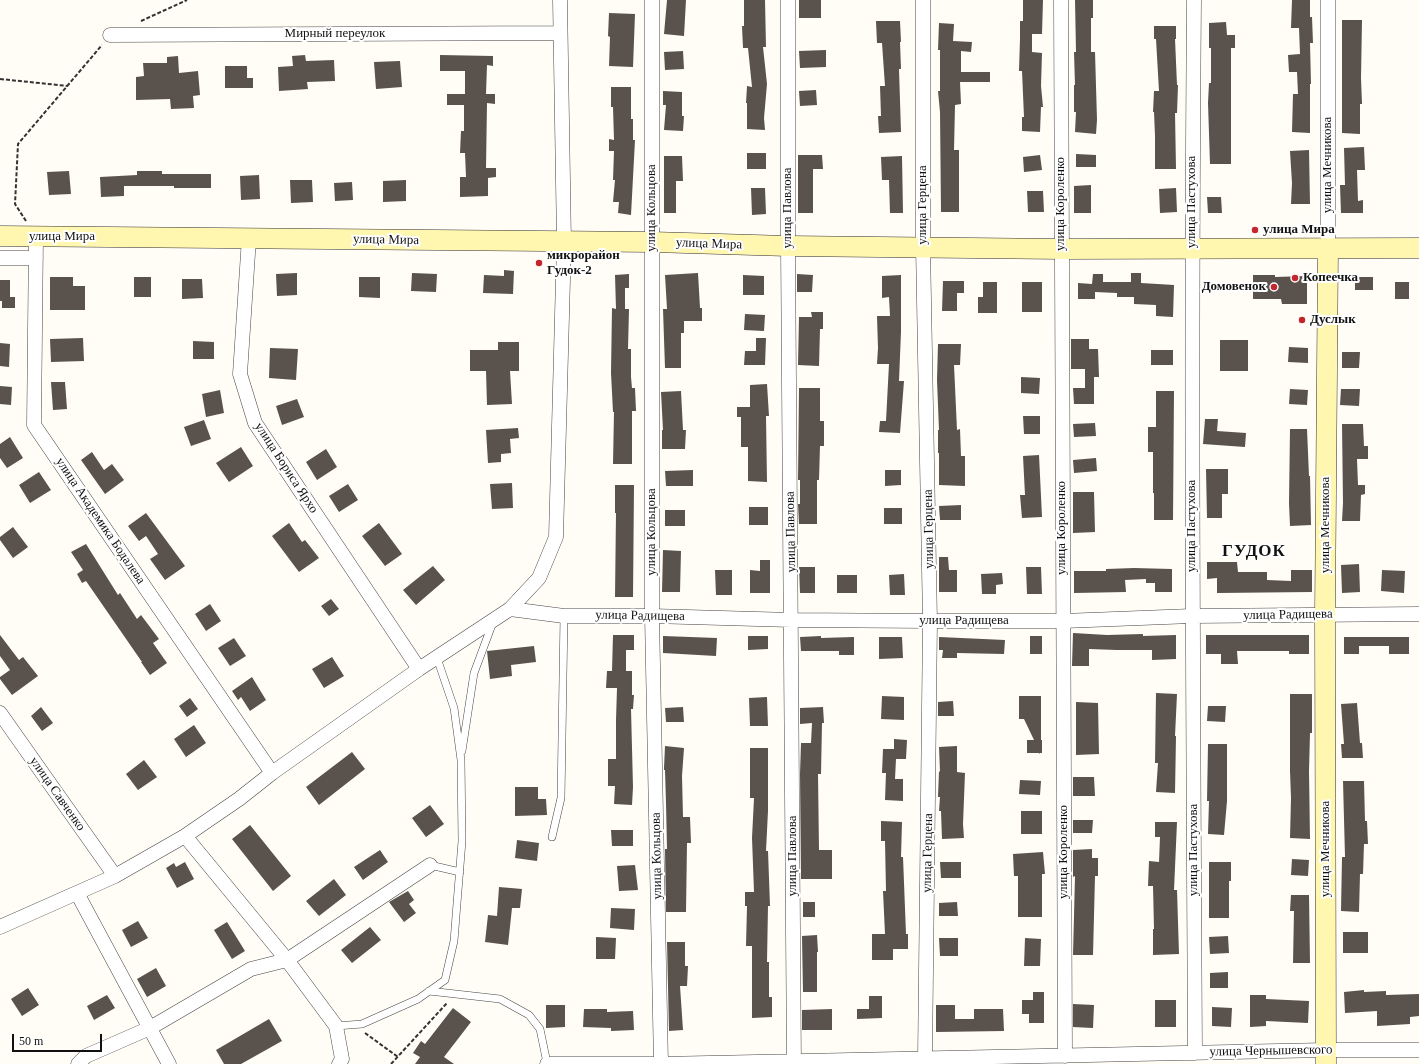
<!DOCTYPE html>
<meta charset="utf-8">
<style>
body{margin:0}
#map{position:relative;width:1419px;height:1064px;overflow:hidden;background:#fffdf5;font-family:Georgia,serif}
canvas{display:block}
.scale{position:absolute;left:12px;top:1034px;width:90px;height:18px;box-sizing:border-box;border:2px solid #111;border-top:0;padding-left:5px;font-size:12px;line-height:14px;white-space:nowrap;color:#111;-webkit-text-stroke:3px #fff;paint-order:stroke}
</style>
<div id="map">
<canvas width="1419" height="1064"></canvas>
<div class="scale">50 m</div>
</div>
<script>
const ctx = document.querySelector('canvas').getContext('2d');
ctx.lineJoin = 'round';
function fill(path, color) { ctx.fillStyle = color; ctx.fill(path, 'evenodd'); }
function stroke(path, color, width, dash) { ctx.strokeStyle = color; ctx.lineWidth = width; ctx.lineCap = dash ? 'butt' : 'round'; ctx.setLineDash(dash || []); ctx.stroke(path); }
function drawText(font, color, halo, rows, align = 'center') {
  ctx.font = font + ' Georgia,serif'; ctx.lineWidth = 4; ctx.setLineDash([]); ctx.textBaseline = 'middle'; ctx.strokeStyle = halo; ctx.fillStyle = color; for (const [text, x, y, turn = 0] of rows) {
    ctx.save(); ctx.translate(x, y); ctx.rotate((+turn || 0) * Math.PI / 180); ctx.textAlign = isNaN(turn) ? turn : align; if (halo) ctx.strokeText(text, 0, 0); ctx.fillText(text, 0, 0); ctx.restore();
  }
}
const building = new Path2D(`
 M667,0h19l-2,36 -20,-2z
 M744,0h21l1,47h-3l4,37 -3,34 1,12 -18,-1v-26h-1l1,-17 5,1 -4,-39h-5l-1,-22h2z
 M799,0h22v18h-22z
 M1023,0h20l-1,34h-10v18l10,1 -1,33 2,21h-2l-1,25 -18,-1v-14h2l-2,-46h-3l1,-32v-18h3z
 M1075,0h18v18h-2v34h4l2,68 -1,14 -21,-2 1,-20h-2v-27h1l-1,-33h2z
 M1292,0h18v17h2l1,26h-3l1,41h-1v49l-18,-1 1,-38h5l-1,-22h-8l-1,-17 12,-1 -1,-26h-8z
 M609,13l26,1 -2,53 -24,-1 1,-29 -2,-1z
 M1342,20h20l-1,58 1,26h-2v30l-18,-1z
 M876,21h24l1,21h-1l1,27h-2l2,63 -22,1 -1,-17h3l-1,-30h5l-3,-43h-5z
 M1226,22l1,13h8v13h-4v116h-21l-2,-61 1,-20h2v-35h-2v-25z
 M939,23l15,1 -1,17 19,1 -1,10 -10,-1v21h29v10h-30l1,22 -6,1 -1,45h5v62h-18l-1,-100 -2,-21h2v-41h-2z
 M1154,26h22v13h-1l2,46h1l-1,28h-2l1,56h-21v-33l-1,-24h-1l1,-21h5l-3,-52h-2z
 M826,50v17l-26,1 -1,-17z
 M683,51l1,18 -19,1 -1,-18z
 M305,55l1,6 28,-1 1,21 -28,1 1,7 -29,2 -1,-24 15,-1 -1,-10z
 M440,55l53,1v10l-6,-1 -1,29h9v10l-8,-1 -1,65h10v9l-8,1v18l-28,1v-20h6l-1,-24h-5l1,-22h3v-26h-17v-11h18v-23h-25z
 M178,56l1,17 19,-2 2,24 -7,1 1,12 -23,1 -1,-10 -34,1v-23l8,-1 -1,-13h24v-6z
 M400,61l2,26 -26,2 -2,-27z
 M225,66h22v12h6v10h-28z
 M611,87h20v32h2v21h2l-4,75 -13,-2 1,-11h-6l2,-22h-2l1,-29h-5v-12l5,1 -1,-33h-2z
 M816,90l1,15 -17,1 -1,-15z
 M663,91l19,1v24h2l-1,15 -19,-1 2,-25h-3z
 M1364,147l1,23h-8l1,31 5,-1v13h-22l-1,-28h5l-1,-37z
 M1309,150l1,54h-19l1,-21 -2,-32z
 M747,153h19v16h-19z
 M1076,154l20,1v12h-20z
 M798,155h24l1,14h-10v44h-15z
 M1040,155l2,15 -18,2 -1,-15z
 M664,156h18l1,25h-7v32h-12z
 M902,156l1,57h-13l-1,-33h-7l-1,-23z
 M69,171l2,23 -22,1 -2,-23z
 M137,171h25v3h49v14h-37v-2h-50v10l-23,1 -1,-20 37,-2z
 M259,175l1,24 -19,1 -1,-24z
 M290,180h22l1,22 -22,1z
 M406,180v21l-23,1v-21z
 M352,182l1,18 -18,1 -1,-18z
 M1091,185v28h-17v-27z
 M751,188h14l1,26 -14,1z
 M1176,188l1,24 -17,1 -1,-24z
 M1027,191h16l1,21h-16z
 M1207,197h14l1,16h-14z
 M504,270l10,1 -1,23 -30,-1 1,-18 20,1z
 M297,273v22l-20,1 -1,-22z
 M412,273l25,1 -1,18 -25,-1z
 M698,273l2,35h2v13h-18v12h-3v35h-16l-2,-59h4l-2,-34z
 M1131,273h10v10l33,2 -1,32 -17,-1v-11l-22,-1v-7h-17v-4l-22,-1v7h-17v-16l14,1 1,-10h10v8h28z
 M629,274v14h-4v21h4l-1,40h3v28l1,11h3l1,23h-4v53h-19l1,-52h-1l-2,-39 1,-65 4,1 -1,-34z
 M797,274l16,1 -1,17h-15z
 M743,275l21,1v19h-21z
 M901,275v57l-2,49h5l-4,52 -21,-1 1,-11h6l3,-57h-12l1,-16 -1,-32h13l-1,-19 -7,1v-22z
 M1253,275h22v2l32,-1v28h-25l-1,-5h-28z
 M50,277h23v9h12v24h-35z
 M134,277h17v20h-17z
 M359,277h21v21l-21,-1z
 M1355,277h18v13h-18z
 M182,279h20l1,19 -21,1z
 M0,280h10v17h5v11h-13v-7h-2z
 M943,281h21v12h-7v18h-15z
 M983,282h14v31h-19v-16h5z
 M1022,282h20v30h-20z
 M1395,282h14v17h-14z
 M811,312h12v17h-3l-1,37 -21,-1 1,-48h13z
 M745,314l20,1 -1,16 -20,-1z
 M83,338l1,23 -33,1 -1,-23z
 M756,338h10l-1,27h-21l1,-14h11z
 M1071,339h18v10h9l1,28h-5v27h-20l-1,-16h12v-19h-14z
 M1220,340h28v31h-28z
 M193,341l21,1v17h-21z
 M498,342h21v29h-9l2,33 -25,1 -1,-34h-16v-21h28z
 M0,343l10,1 -1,23 -9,-1z
 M938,344h23l-1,21h-6l3,65 3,-1 1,27h4v30l-26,-1v-32h-1v-23h1l-2,-50z
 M1289,347l19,1v15l-20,-1z
 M270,348l28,1 -2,31 -27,-2z
 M1151,350h22v15h-22z
 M1342,352h18l-1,16h-17z
 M1021,377l19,1 -1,16 -18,-1z
 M51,382h14l2,27 -14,1z
 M767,384l2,32h-3l1,66 -19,-1v-34h-7v-30h-4v-10h13v-22z
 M0,386l12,1 -1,18 -11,-1z
 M799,388h21v33h4v25h-4l-1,34h-2v44h-18l-1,-20h2v-24h-2z
 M1290,389l18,1 -1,15 -18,-1z
 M1341,389h19l-1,17 -19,-1z
 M220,390l4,23 -18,4 -4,-23z
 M681,391l2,39h3l-1,19h-23v-19h1l-2,-38z
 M1156,391h18l-1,129h-19v-27h-1v-41h-5v-25h8z
 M297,399l7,18 -22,8 -6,-19z
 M1023,416h17v18h-16z
 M1205,419h13l-1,12 29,2 -1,14 -42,-3z
 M204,420l7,19 -20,7 -7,-19z
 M1095,423l1,13 -22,1 -1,-13z
 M1342,424h21l1,22h4v13h-11l1,26h7v9l-4,1 -1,26h-18l1,-18z
 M518,428l1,10 -9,1 1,14 -10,1v8l-13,1 -2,-33z
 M1290,429h17l2,47h1l1,49 -21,1 -1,-23z
 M10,437l13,21 -16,10 -7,-10v-14z
 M241,447l12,19 -24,16 -13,-19z
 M326,449l11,18 -20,13 -11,-18z
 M92,452l12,18 8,-6 12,16 -19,14 -24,-34z
 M1039,455l3,62 -20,1 -2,-23h5l-2,-39z
 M1096,458l1,13 -23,2 -1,-13z
 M1206,469h22v25h-6v24h-15z
 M693,470v16h-27l-1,-15z
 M885,470h16v15l-16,1z
 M39,472l12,18 -21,13 -11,-18z
 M512,483l1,25 -21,1 -2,-25z
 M348,484l10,16 -19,12 -10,-16z
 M615,485h19l-1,112h-18l1,-84h-1z
 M1073,492h21l1,40 -22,1z
 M961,505v15h-21l-1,-14z
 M749,507h19v18h-19z
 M884,508h18v16h-18z
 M665,510h20v16h-20z
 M146,513l39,53 -20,14 -15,-21 8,-5 -12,-18 -7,5 -11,-15z
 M289,523l13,19 3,-2 14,18 -20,14 -27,-36z
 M379,523l23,31 -17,12 -23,-30z
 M13,527l15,20 -15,11 -13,-18v-3z
 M86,544l32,51 2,-2 17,26 4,-4 18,24 -6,4 14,20 -17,12 -9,-13h1l-56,-81 -4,2 -5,-9 6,-4 -12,-18z
 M663,550l18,1 -1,41h-18z
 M939,557h9l1,13h8v22h-18z
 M760,560h10v33h-20v-23l10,1z
 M1207,562h30l1,10h29v8l24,1v-11h21v22l-95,1v-15l-10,1z
 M1359,564l1,28 -18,1 -1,-28z
 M433,566l12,14 -29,25 -13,-15z
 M799,567h16v26h-15z
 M1026,567h15l1,27h-15z
 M1134,568l38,1v23h-17v-9h-9v-4l-21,1 1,12 -52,1v-22h32v-2z
 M715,570h17v25h-16z
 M1382,570l23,1 -1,22 -23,-2z
 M1002,573l1,11 -7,1v9h-14l-1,-20z
 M904,574l1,21h-15l-1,-20z
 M837,575h20v18h-20z
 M331,599l8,10 -10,7 -8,-10z
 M210,604l11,17 -15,10 -11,-17z
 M1073,633l34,2 36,-1v2l33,-1v24l-24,1v-10h-35l-28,-1v17h-17z
 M0,635l19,25 4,-3 15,19 -26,19 -12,-16v-2l10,-7 -10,-14z
 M613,635h21v15h-8v21h6v24h2l-1,14h-2l2,78 -1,18 -18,-1 1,-18h-7v-27h8v-39l1,-32h-11l1,-17h5z
 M1206,635h103v19h-20v-3h-52l1,13h-17v-10h-15z
 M663,636l54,2 -1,18 -53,-3z
 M748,636h20v13l-20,1z
 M821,636v2l33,-1v18h-15v-4h-38l-1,-14z
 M1030,636h12v18h-12z
 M879,637h23l1,21 -24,1z
 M939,637l66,3 -1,14 -47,-1v5h-15l1,-8h-4z
 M1344,637h65v17h-20v-8h-30v8h-15z
 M234,638l12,18 -16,10 -12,-18z
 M534,646l2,16 -25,3 1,11 -22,3 -3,-28z
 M332,657l12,19 -20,12 -12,-19z
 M252,677l14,23 -16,11 -9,-14 -3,3 -6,-9z
 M1156,693l21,1 -2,42h1l-1,57 -19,-1 2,-29h-3z
 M1290,694h22v39h-2l-1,38 1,68 -20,-1 1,-40 -1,-27z
 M882,696l22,1v23l-23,-1z
 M1019,696h22v44h1v13h-2v1l-1,-1h-12v-13h7l-10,-21h-5z
 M767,697l1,29h-18l-1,-28z
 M190,698l8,11 -11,8 -8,-11z
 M953,701l1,15h-16v-14z
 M1076,702l22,1 1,51 -23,1z
 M1357,703l3,40h2l1,15h-21l-1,-14h3l-3,-40z
 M1208,706h18l-1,16 -18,-1z
 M41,707l12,16 -11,8 -11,-15z
 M683,707l1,15h-18l-1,-14z
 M823,707l1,16h-2l-1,51h-3l1,76h13v29h-31l-1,-105 1,-31h10l1,-20 -12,1v-16z
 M194,725l12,18 -20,14 -12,-18z
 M894,739l13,1 -1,19h-10l-1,20h8v22l-18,-1 1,-27h-4l1,-24h11z
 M1208,744h19v57l-3,34 -16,-1 1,-33h-2z
 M665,746l19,2 -2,28 1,41h7l1,26h-4l-1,69h-20l-1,-63h2l-1,-46 -1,-33h-1v-2z
 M957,746v26l8,1 -2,51 1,14 -22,1 -1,-28h-2l1,-14h-2l1,-26 1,1 -1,-25z
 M750,748h18v63l-2,40h2l2,55h-2l-1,56h2v35h3v20l-20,1v-72h-6l1,-40h-2v-14h9l-2,-54 2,-40h-4z
 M352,752l13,17 -46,36 -13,-18z
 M144,760l13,17 -19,13 -12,-16z
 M1073,777h21l1,19h-22z
 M1020,780l21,1 -1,14 -21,-1z
 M1343,781h21l1,40h2l1,23h-4l-1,30h-3l-1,38 -18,-1 1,-54h3z
 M515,787h23v12h8l1,16 -32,1z
 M430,805l14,19 -18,13 -14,-19z
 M1021,811h21v23h-21z
 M1073,820h20l-1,13h-19z
 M881,821l21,1 -1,35h2l3,77h2v15h-15v11h-21v-26h13l-2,-43h3l-1,-50h-4z
 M1155,822h22l-3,68h3l2,64 -26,1v-26h1l-1,-43h-5l1,-25 10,1 1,-25h-5z
 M250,825l41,51 -18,15 -41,-52z
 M611,830h22v16h-21z
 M517,840l22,3 -2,18 -22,-3z
 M1092,849v9h6v18h-3l-2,79h-20l2,-79 -2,1v-27z
 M380,850l8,12 -25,18 -9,-13z
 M1043,852l2,22h-3v43h-24v-41h-4l-1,-22z
 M1292,859l17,1 -1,16 -17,-1z
 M185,862l9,17 -17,9 -11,-20 8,-5 2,4z
 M940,862h21v16h-20z
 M1209,862h22v19h-2v37h-20z
 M635,865l3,25 -19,1 -2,-25z
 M334,879l12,16 -27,21 -13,-15z
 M499,887l23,2 -2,19h-8l-4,37 -23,-3 3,-27 9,1z
 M408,891l6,9 -5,4 7,9 -12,9 -15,-20z
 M1291,895h18l1,68h-17l1,-52h-4z
 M803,902h12v15h-12z
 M957,902l1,14h-19v-13z
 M611,908l24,1 -1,21 -24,-2z
 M138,921l10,17 -17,9 -9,-17z
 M227,922l18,29 -13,8 -18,-29z
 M370,927l11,13 -29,23 -11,-13z
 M1343,932h25v21h-25z
 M817,935l1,17h-1v40h-14l-1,-56z
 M1228,936l1,17 -19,1 -1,-17z
 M596,937l20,1 -1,21h-19z
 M939,938h19v18h-18z
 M1025,938l16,1 -1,27h-16z
 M667,942h18v24h3l-1,20h-7l3,44 -14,1z
 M156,968l10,18 -19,11 -10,-18z
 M1228,972v16h-18v-15z
 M28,988l11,17 -17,11 -11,-17z
 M1364,990v2l22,-1v4l33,-1v22l-9,1v7l-33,2v-15l-32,2 -1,-21z
 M1033,992h11v31h-15v-9h-7v-14h11z
 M107,995l8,13 -21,12 -7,-14z
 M1250,995h16v4l43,2 -1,22 -42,-2v5l-16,1z
 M869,996h13v22l-25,1v-10h12z
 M1155,1000h21v27h-21z
 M1073,1004l21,1 -1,23 -20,-1z
 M546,1005h19v22l-19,1z
 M936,1005h19v14h19v-10h29l1,22 -68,1z
 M1212,1007l20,1 -1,19 -19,-1z
 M453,1008l18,14 -27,35 10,7h-39l5,-7 -7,-4 8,-12 4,3z
 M584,1009h23v3l26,-1 1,19 -23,1v-3l-28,-1z
 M832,1009v21h-30v-20z
 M269,1019l13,22 -41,23h-17l-8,-14z`);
const path = new Path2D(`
 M141,21l46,-21
 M0,79l68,7
 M26,221l-11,-17 3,-60 84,-99
 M365,1033l33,24
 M391,1064l56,-61`);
const service = new Path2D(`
 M462,751l12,-78 19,-51
 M552,837l9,-39 3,-182
 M430,865l30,7
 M429,991l71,8 29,16 11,14 7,34
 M336,1026l26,-2 56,-25 27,-19 9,-39 8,-100 -1,-81 -7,-52 -17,-50`);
const minor = new Path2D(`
 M652,0v616l9,448
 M788,0v246l6,818
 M923,0v247l7,374 -5,437
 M1061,0l4,1056
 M1194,0c-3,351 -1,702 1,1053
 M1328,0v249
 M110,35l450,-2
 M36,236l-2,189 238,348
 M249,238l-9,136 15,49 164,246
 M0,258h36
 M510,609l54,7h88l140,4 138,1h133l129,-5 227,-2
 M0,713l115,163
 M185,836l102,124 49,66 6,33 -3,5
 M77,893l92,171
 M0,927l115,-51 70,-40 54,-37 33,-26 147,-104 91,-60 29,-31 17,-41 8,-295 -4,-242
 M78,1064l8,-8 64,-28 101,-59 36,-9 143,-95
 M547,1064h114l665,-14h93`);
const secondary = new Path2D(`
 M0,236l652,6 136,4 273,3 358,-1
 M1326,1064l-1,-450 3,-365`);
const markers = [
 [1255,230,4,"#c4262e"],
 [539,263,4,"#c4262e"],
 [1295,278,4,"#c4262e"],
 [1274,287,4,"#c4262e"],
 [1302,320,4,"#c4262e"]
];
const streetNames = [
 ["Мирный переулок",335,34],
 ["улица Мечникова",1328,165,-90],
 ["улица Пастухова",1192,202,-90],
 ["улица Короленко",1061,204,-90],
 ["улица Герцена",923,205,-90],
 ["улица Кольцова",652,208,-90],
 ["улица Павлова",788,208,-90],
 ["улица Мира",62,237],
 ["улица Мира",386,240,1],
 ["улица Мира",709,244,2],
 ["улица Бориса Ярхо",286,468,57],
 ["улица Академика Бодалева",100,521,56],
 ["улица Мечникова",1326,525,-90],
 ["улица Пастухова",1192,526,-90],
 ["улица Короленко",1062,528,-90],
 ["улица Герцена",929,529,-91],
 ["улица Кольцова",652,532,-90],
 ["улица Павлова",791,532,-91],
 ["улица Радищева",1288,615,-1],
 ["улица Радищева",640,616,1],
 ["улица Радищева",964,621],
 ["улица Савченко",57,794,55],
 ["улица Мечникова",1326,849,-90],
 ["улица Пастухова",1194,850,-90],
 ["улица Короленко",1064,852,-90],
 ["улица Герцена",928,853,-89],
 ["улица Кольцова",657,856,-91],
 ["улица Павлова",793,856,-90],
 ["улица Чернышевского",1271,1051,-1]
];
const poiNames = [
 ["улица Мира",1263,230],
 ["микрорайон",547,256],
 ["Гудок-2",547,271],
 ["Копеечка",1303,278],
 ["Домовенок",1266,287,"right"],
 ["Дуслык",1310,320]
];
const districtNames = [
 ["ГУДОК",1254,552]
];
fill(building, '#5a524d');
stroke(service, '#444', 8);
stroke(minor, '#444', 15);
stroke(secondary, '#333', 21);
stroke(path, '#333', 2, [4, 2]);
stroke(service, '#fff', 7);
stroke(minor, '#fff', 14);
stroke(secondary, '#fff6b0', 20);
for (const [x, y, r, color] of markers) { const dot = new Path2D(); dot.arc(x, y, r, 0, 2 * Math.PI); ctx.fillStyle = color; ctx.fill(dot); stroke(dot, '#fff', 1.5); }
drawText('13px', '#111', '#fff', streetNames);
drawText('bold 13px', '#111', '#fff', poiNames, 'left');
ctx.letterSpacing = '1px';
drawText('bold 17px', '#111', '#fff', districtNames);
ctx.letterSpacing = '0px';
</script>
